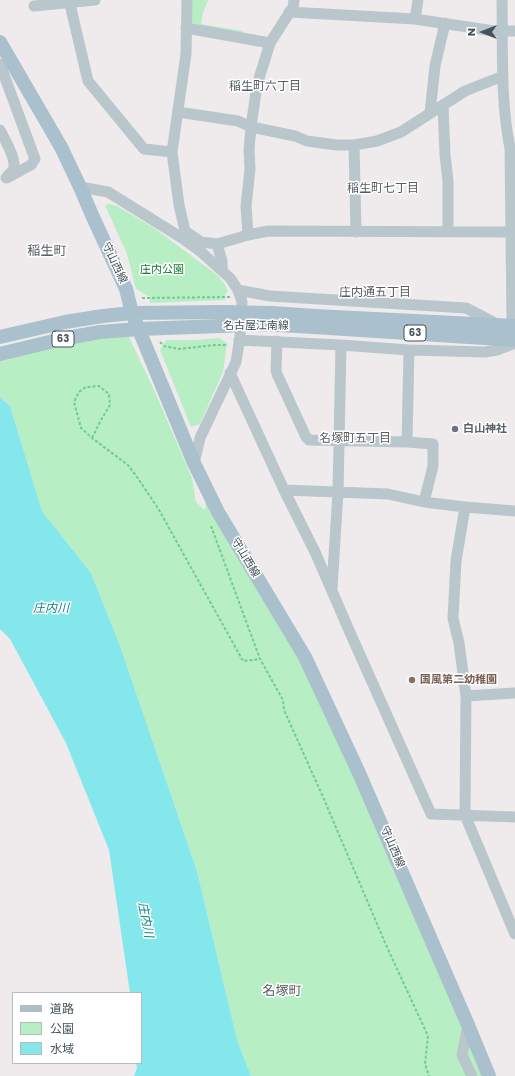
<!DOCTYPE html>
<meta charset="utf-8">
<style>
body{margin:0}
#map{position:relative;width:515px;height:1076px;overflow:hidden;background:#efebec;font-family:Poppins,"Noto Sans JP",sans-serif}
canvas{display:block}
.legend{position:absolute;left:12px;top:992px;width:130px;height:72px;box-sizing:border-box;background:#fff;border:1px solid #b4babd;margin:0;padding:5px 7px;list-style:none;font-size:12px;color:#445259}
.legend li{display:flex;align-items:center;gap:8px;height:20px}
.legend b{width:20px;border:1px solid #b4babd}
.north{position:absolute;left:463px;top:12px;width:40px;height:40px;-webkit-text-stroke:3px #fff;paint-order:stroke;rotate:270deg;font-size:11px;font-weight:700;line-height:16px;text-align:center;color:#445259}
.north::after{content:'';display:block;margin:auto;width:14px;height:18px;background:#445259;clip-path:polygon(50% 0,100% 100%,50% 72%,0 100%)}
</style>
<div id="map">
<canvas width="515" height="1076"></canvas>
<ul class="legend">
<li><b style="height:5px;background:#aac0cc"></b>道路</li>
<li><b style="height:11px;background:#b8eec4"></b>公園</li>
<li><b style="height:11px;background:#84e7ec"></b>水域</li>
</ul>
<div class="north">N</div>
</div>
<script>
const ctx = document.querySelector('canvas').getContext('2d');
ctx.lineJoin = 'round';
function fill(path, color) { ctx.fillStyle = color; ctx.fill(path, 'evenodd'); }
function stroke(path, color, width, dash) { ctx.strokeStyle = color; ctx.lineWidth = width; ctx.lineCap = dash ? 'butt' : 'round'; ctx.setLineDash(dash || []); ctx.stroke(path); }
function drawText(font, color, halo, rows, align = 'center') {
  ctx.font = font + ' Poppins,"Noto Sans JP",sans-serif'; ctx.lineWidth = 3; ctx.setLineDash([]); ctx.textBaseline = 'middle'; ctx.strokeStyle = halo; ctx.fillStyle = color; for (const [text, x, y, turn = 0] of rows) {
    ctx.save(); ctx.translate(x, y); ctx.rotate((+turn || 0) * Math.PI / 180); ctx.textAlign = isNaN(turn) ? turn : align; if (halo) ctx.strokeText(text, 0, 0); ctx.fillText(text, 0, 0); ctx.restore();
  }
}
const green = new Path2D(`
 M192,0h16l-5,13 -2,11 42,7 -1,4 -51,-11z
 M109,204l8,2 37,22 62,46 8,9 4,8 -3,3v6l-75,3v-6l-14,-8 -9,-35 -22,-49z
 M126,323l3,14 26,55 37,86 4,24 9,8 1,-22 99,169 184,419h-238l-14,-36 -40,-169 -78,-228 -28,-70 -49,-62 -32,-105 -10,-9v-50c41,-11 83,-21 126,-24z
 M219,338l8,5 -4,29 -23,52 -9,3 -31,-77 6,-10h30z`);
const water = new Path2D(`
 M0,397l10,9 32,105 49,62 28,70 78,228 40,169 14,36h-117l3,-8 -1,-5h5v-70h-11l-21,-143 -43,-107 -56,-104 -10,-10z`);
const path = new Path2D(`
 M142,298l88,-1
 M160,342l4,4 15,3 36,-4h13
 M92,438l9,-18 9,-15 -1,-11 -10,-8 -13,1 -7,5 -5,10 7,26 11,10 36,27 9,12 22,33 84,151 17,-2
 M211,526l49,133 23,41 1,10 39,87 63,148 42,91 -3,28 4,12`);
const minor = new Path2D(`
 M69,0l19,81 56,68 28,3
 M187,0l-1,54 -14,98 7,53 6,26 16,11 16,2 31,-9 20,-4 247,1
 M502,0c1,51 -2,103 9,153
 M34,6l61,-6
 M289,12l126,7 79,12h21
 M415,19l3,-19
 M186,28l84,15
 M0,64l35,95 -4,6 -24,13
 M443,105l2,50 3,26v50
 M178,112l60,9 13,6 44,9 12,5 29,4h18l23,-4 24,-9 64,-41 38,-15
 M430,113l5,-47 10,-43
 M0,130c4,9 18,30 13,40 -2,3 -5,5 -7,8
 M354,145l2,87
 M510,146l2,180
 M80,187l28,5 74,46 18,13 30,27 8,12 4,12 -2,35 -4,25 -36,76 -6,25
 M248,235l-2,-29 4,-37 -1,-19 2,-23 6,-42 13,-42 23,-36 1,-7
 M217,244l5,17v10
 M238,290l32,6 196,12 27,14 3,3
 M239,340l102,5
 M277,341l-1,29 1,4 29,63 3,3 98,2 26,2v22l-9,36
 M230,373l54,117 31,62 37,85 79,177 84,3
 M407,442l2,-92
 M284,490l104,4 36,8 41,5 50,4
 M465,507l-9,54 -3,57 6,25 7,53 -1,119 50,119
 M332,588l6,-96 3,-147 68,5 76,2 12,-2 18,-7
 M466,696l49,-3
 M468,1025l-6,30 10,21`);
const major = new Path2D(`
 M0,42l61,105 19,40 12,28 34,74 6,24 62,150 24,49 87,145 54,116 109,252 21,51
 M315,316l200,10
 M314,327l201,13
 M0,337l65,-15 38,-6 29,-3 89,-1
 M0,354l67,-16 33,-6 39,-3 83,-3`);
const majorBridge = new Path2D(`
 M221,312l51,1 43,3
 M222,326l38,-2 54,3`);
const markers = [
 [455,429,4,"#6b7280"],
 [412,680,4,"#8d6e63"]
];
const shields = [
 [415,333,22],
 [63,339,22]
];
const shieldNames = [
 ["63",415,333],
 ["63",63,339]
];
const streetNames = [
 ["守山西線",114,263,65],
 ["名古屋江南線",256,326],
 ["守山西線",245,558,59],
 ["守山西線",392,847,67]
];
const parkNames = [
 ["庄内公園",162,270]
];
const worshipNames = [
 ["白山神社",463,429]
];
const educationNames = [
 ["国風第二幼稚園",420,680]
];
const neighbourhoodNames = [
 ["稲生町六丁目",265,87],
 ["稲生町七丁目",383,189],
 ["庄内通五丁目",375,293],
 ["名塚町五丁目",355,439]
];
const waterNames = [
 ["庄内川",51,609],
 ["庄内川",145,920,79]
];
const quarterNames = [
 ["稲生町",47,252],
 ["名塚町",282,992]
];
fill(green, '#b8eec4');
fill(water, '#84e7ec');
stroke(path, '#70cc90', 2, [3, 2]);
stroke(minor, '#b9c6cc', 11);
stroke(major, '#aac0cc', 14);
stroke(majorBridge, '#aac0cc', 14);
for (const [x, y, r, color] of markers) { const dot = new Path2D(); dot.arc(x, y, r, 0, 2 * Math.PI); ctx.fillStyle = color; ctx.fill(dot); stroke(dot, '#fff', 1.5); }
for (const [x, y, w] of shields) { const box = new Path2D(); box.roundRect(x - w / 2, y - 8, w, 16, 3); ctx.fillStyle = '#fff'; ctx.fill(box); stroke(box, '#445259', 1); }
drawText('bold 10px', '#445259', null, shieldNames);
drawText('11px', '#445259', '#fff', streetNames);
drawText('11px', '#157a37', '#fff', parkNames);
drawText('bold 11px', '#5b616d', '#fff', worshipNames, 'left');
drawText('bold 11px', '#785e54', '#fff', educationNames, 'left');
drawText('12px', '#585d61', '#fff', neighbourhoodNames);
drawText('italic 12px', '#0b8288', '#fff', waterNames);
drawText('13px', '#585d61', '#fff', quarterNames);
</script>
